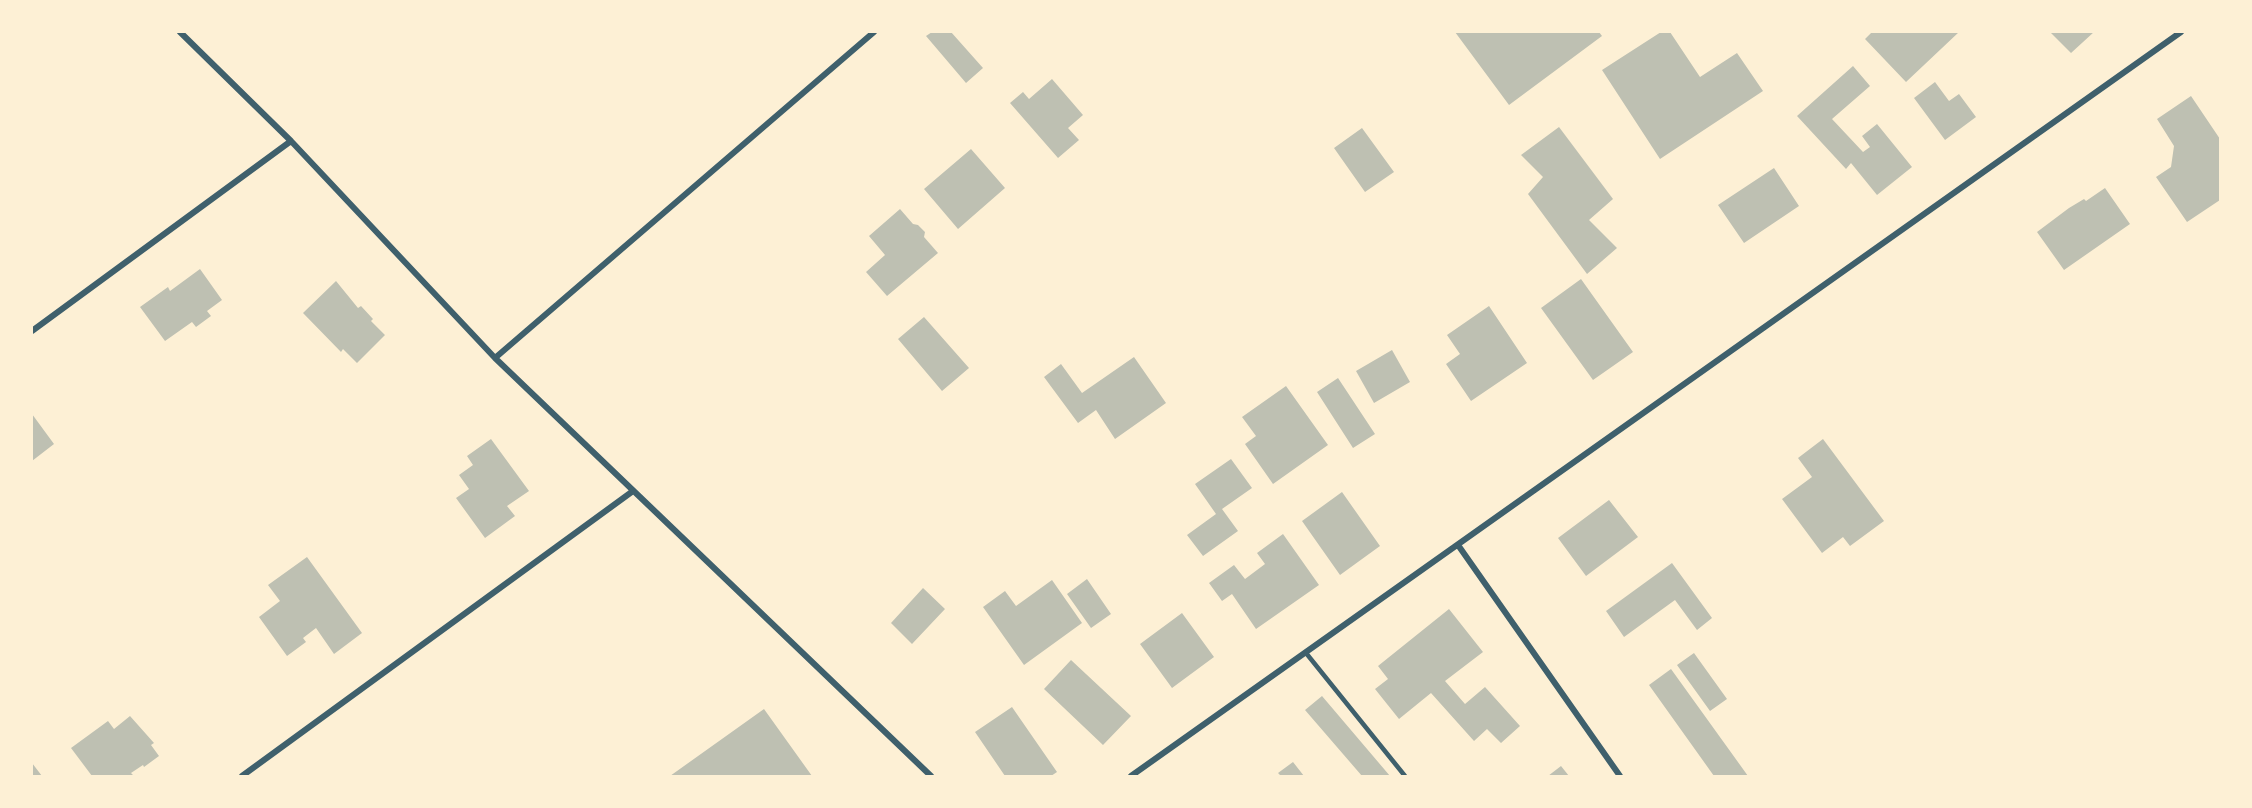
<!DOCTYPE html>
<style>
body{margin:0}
#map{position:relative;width:2252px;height:808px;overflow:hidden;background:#fdf0d5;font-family:"Titillium Web",sans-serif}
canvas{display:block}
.frame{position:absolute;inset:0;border:33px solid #fdf0d5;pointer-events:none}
</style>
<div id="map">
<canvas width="2252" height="808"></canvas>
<div class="frame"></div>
</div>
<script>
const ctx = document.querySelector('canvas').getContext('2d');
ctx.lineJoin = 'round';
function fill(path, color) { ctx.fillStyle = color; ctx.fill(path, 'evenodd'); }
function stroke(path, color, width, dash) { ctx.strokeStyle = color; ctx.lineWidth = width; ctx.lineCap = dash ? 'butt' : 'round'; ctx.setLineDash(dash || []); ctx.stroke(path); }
const building = new Path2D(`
 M932,32h19l32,36 -17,15 -40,-47z
 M1455,32h144l3,4 -93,69z
 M1661,32h9l30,45 37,-24 26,38 -103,68 -58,-89z
 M1872,32h87l-53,50 -41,-43z
 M2050,32h44l-23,21z
 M1853,66l17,20 -38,33 31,33 7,-5 -8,-11 15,-12 35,43 -35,28 -26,-32 -5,6 -49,-53z
 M1052,79l31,36 -15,13 11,12 -21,18 -48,-55 13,-11 6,7z
 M1935,82l14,19 10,-7 17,23 -31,23 -31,-42z
 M2191,96l29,43v61l-33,22 -31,-45 15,-10 3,-21 -17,-27z
 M1559,127l54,72 -24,21 28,28 -30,26 -59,-80 15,-17 -22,-22z
 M1362,128l32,44 -29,20 -31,-44z
 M971,149l34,39 -47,41 -34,-40z
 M1774,168l25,38 -55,37 -26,-38z
 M2105,188l25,36 -66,46 -27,-38 32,-24 15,-9 2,2z
 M900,209l13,15 5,1 7,7 -1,5 14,16 -51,43 -21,-24 19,-17 -16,-19z
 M200,269l22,31 -15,11 4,5 -15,11 -4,-5 -27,19 -25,-34 28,-20 2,4z
 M1581,279l52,73 -40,28 -52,-72z
 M336,281l22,27 3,-2 12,13 -2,2 14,14 -28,28 -14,-14 -2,3 -38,-39z
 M1489,306l38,57 -56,38 -25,-37 14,-10 -13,-19z
 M924,317l45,51 -27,23 -44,-52z
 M1392,350l18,32 -36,21 -18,-32z
 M1134,357l32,46 -51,36 -19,-29 -18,13 -34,-46 17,-13 21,29z
 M1338,378l37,56 -22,14 -36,-56z
 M1286,386l42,59 -55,39 -28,-40 11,-8 -14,-19z
 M32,414l22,30 -22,17z
 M491,439l38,52 -22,15 8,10 -30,22 -29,-40 13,-9 -10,-14 14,-10 -6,-9z
 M1823,439l61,82 -34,25 -7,-9 -21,16 -40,-54 30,-22 -14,-19z
 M1231,459l21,29 -30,21 16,22 -35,25 -16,-21 29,-21 -21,-30z
 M1342,492l38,54 -40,29 -38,-54z
 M1609,500l29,37 -52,39 -28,-38z
 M1283,534l36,51 -63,44 -24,-35 -10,7 -13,-18 25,-18 11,14 20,-15 -8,-11z
 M307,557l55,76 -28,21 -18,-26 -13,10 3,4 -19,14 -28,-39 21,-16 -12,-16z
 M1672,563l40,55 -15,12 -22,-30 -51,37 -18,-26z
 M1087,579l24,35 -20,14 -24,-34z
 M1052,580l30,43 -58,42 -41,-58 22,-16 11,15z
 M923,588l22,21 -33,35 -21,-21z
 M1449,609l34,43 -38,29 20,23 20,-17 35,39 -19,17 -14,-14 -13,12 -43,-48 -32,26 -24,-30 13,-10 -10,-13z
 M1182,613l32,44 -42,31 -32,-44z
 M1694,653l33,46 -17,12 -33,-46z
 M1071,660l60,56 -28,29 -59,-56z
 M1671,669l77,107h-34l-65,-91z
 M1322,696l68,80h-28l-57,-66z
 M1012,707l45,65 -6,4h-46l-30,-44z
 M764,709l48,67h-142z
 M130,716l24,27 -3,2 8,11 -15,11 -1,-2 -12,8 3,3h-42l-21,-28 37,-27 6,8z
 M1293,762l11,14h-23l-3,-3z
 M32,763l10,13h-10z
 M1561,766l8,10h-21z`);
const service = new Path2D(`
 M1306,653l99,123`);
const minor = new Path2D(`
 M180,32l111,109 204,217 436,418
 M32,331l259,-190
 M495,358l379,-326
 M1458,545l162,231
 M242,776l391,-285
 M1131,776l1050,-744`);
fill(building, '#bec0b2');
stroke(service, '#3f606c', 4.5);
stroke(minor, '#3f606c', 6);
</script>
